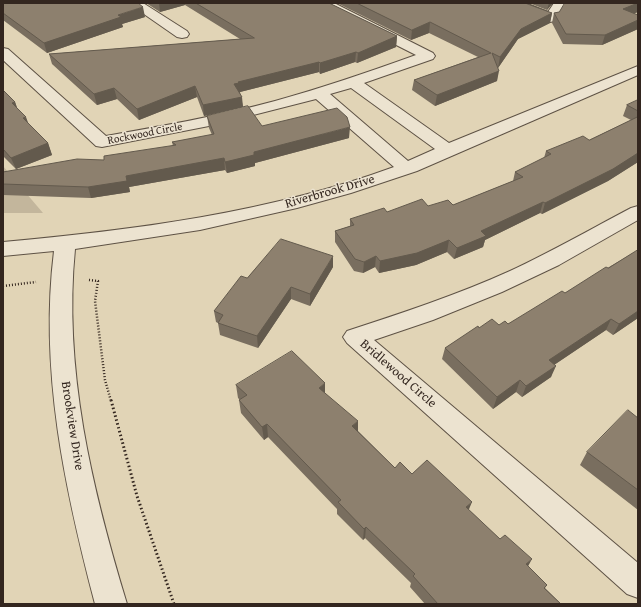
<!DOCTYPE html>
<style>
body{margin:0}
#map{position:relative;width:641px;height:607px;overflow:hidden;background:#e1d4b6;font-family:"Gentium Book Plus",serif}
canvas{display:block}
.frame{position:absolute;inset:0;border:4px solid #33261f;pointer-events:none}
</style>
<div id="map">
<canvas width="641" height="607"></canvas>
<div class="frame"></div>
</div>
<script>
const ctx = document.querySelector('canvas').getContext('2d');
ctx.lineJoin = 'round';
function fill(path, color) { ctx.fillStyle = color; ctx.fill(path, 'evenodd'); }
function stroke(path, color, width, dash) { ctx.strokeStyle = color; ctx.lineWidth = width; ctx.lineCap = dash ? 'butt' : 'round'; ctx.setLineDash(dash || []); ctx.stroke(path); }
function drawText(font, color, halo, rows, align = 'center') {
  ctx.font = font + ' "Gentium Book Plus",serif'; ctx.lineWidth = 3; ctx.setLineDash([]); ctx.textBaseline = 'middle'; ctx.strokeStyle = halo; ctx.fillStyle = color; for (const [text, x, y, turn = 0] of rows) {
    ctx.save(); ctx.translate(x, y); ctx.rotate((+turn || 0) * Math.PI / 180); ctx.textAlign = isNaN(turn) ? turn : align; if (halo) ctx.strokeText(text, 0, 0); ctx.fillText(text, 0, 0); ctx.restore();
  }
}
const green = new Path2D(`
 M3,166l40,47h-40z`);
const pathFar1 = new Path2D(`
 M89,280l9,1 -3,20 10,79 6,21
 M3,286l33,-4`);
const path = new Path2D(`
 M111,400l26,96 37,108`);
const minor = new Path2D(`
 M128,3h15l44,28 2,3 -2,3 -5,1 -5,-1z
 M318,3h16l99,50 2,3 -2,3 -69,24 85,60 189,-77v9l-221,96 -66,22 -54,15 -97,22 -125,19c-12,120 17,240 52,355h-32c-30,-114 -56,-234 -41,-353l-51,5v-14c131,-12 266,-29 391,-75l-78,-68 -102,26 -112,22 -6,-1 -93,-86v-12l5,1 98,87c56,-10 113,-20 169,-35 47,-13 94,-29 141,-46l-97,-49zM351,88l84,61 -27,12 -78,-67z
 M508,3h17l23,9 6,-9h13l-12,18 -5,1 -41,-16z
 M638,206v14l-79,45 -57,27 -69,28 -59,20 264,223v35l-11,-4 -280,-251 -4,-6 4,-6c55,-18 110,-36 163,-60 41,-19 81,-42 121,-63z`);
const wall = new Path2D(`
 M3,3l142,14 -23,7 1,3 -76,26 -44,-33z
 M146,3h183l68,33 -1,11 -39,16 -2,-1 -35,12 -1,-2 -79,20 3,15 -39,9 -7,-19 -58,23 -22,-21 -20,6 -45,-41 -3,-10 191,-15 -55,-34 -25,7z
 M337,3h188l27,10 -2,10 -32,16 -20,29 -1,13 -62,25 -23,-16 2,-10 64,-23 -49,-24 -18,7z
 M529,3h24l-6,7z
 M638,3v9l-5,1 5,2v14l-36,16 -39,-1 -11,-21 2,-10 5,-1z
 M3,90l12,12 2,6 12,16 19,19 4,12 -36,14 -13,-13z
 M638,100v62l-30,19 -66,33 -2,-1 -55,27 -2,7 -29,12 -7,-7 -31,13 -37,8 -4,-6 -12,6 -9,-2 -19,-29v-11l15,-5v-7l37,-7 41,-6 25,-1 60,-24 2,-9 29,-14 2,-7 43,-11 42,-20 -8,-4 4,-11z
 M207,116l55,10 87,12 -94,25v3l-28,7 -2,-3 -96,17 1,5 -39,6 -88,-3v-23l101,-12 69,-14 -1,-4 40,-7 -3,-7z
 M638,250v68l-25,17 -7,-5 -52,35 -3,12 -29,20 -6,-5 -23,17 -51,-50 3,-11 34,-20 29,-4 57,-31z
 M333,267l-23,39 -19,-7 -33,49 -38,-13 -2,-12 -2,-1 -2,-11 33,-33z
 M236,385l89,8 33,38 37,37 17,6 57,36 59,56 19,19 -2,3 16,16h-136l-15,-17 1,-4 -46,-45 -2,2 -26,-26v-5l-69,-72 -4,3 -23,-27 -2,-13h1l-2,-2z
 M638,418v92l-9,-7 -49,-38 7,-13z`);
const shadedWall = new Path2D(`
 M159,3h26v2l-25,7z
 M549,3h4l-6,7z
 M638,3v9l-18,7 3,-10z
 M143,7l2,10 -23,7 1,3 -76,26 -3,-10 74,-28z
 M552,13l-2,10 -32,16 -20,29 2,-11 21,-28z
 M638,20v9l-36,16 3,-10z
 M430,22l-1,11 -18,7 1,-10z
 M397,36l-1,11 -39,16 1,-10z
 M356,52l-1,10 -35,12v-11z
 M319,62v10l-79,20v2l-6,-10 4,-2z
 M499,71l-2,10 -62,25 2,-11z
 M195,86l2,11 -58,23 -2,-11z
 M114,88l3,11 -20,6 -3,-11z
 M242,97l1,10 -39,9 -1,-11z
 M15,102l4,11 -7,-10z
 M26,117l4,11 -7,-10z
 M350,127l-1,11 -94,25v3l-28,7 -2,-11 29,-10z
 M48,143l4,12 -36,14 -5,-11z
 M638,153v9l-30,19 -66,33 3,-11z
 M224,158l1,12 -96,17 1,5 -39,6 -3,-11 38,-11z
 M543,202l-3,11 -55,27 -2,7 -29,12 3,-11 24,-17z
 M449,240l-2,12 -31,13 -37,8 1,-12z
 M333,256v11l-23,39v-12z
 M376,256l-1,11 -12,6 1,-11z
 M291,287v12l-33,49 -1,-12z
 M638,311v7l-25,17 6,-11z
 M611,319l-5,11 -61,41 4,-11z
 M556,366l-5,11 -29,20 4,-11z
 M520,380l-4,12 -23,17 4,-12z
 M325,383v14l-6,-9z
 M358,421v13l-6,-8z
 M267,424l1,13 -4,3 -2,-13z
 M472,502l-5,12 -1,-7z
 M366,527l-1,11 -2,2 1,-11z
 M532,559l-6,11v-6z`);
const building = new Path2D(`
 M3,3h135l5,4 -25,8 3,2 -77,26 -41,-30z
 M196,3h133l68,33 -39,17 -2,-1 -36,11 -1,-1 -81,20 1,1 -5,1 8,13 -39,8 -8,-19 -58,23 -23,-21 -20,6 -45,-40 205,-16z
 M357,3h168l27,10 -31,16 -21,28 -8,-4 7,18 -62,24 -23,-15 77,-27 -61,-31 -18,8z
 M565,3h73l-15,6 15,6v5l-33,15 -39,-1 -12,-21 5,-1z
 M3,90l12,12 -3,1 14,14 -3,1 25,25 -37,15 -8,-9z
 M638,100v11l-11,-6z
 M248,106l14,20 75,-18 10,9 3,10 -96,25v3l-29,7 -1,-4 -98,18 1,5 -39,6 -85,-3v-12l74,-13 27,1v-4l72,-11 -4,-3 42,-8 -7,-18z
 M638,117v36l-25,16 -68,34 -2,-1 -62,29 5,5 -29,12 -8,-8 -32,13 -37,8 -4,-5 -12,6 -9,-3 -20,-28 19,-6 -4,-6 34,-11 3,4 35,-13 6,7 20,-6 5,5 70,-28 -8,-5 36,-18 -5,-3 37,-15 6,4z
 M281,239l52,17 -23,38 -19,-7 -34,49 -39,-13 5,-8 -9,-4 27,-35 6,2z
 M638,250v61l-19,13 -8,-5 -62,41 7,6 -30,20 -6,-6 -23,17 -52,-49 33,-22 1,2 13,-9 7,6 6,-4 3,3 54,-33 3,2 41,-26 2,1z
 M292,351l33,32 -6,5 39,33 -6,5 43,42 5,-6 12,12 15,-14 45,42 -6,5 34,32 5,-4 27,24 -6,5 21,21 -3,3 17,16h-123l-25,-28 2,-2 -49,-47 -2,2 -26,-27 3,-2 -74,-76 -5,3 -23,-27 8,-5 -11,-10z
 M628,410l10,8v72l-51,-38z`);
const farStreetnames = [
 ["Rockwood Circle",145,134,-11]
];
const streetNames = [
 ["Riverbrook Drive",330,192,-16],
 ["Bridlewood Circle",398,374,41],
 ["Brookview Drive",72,426,81]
];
fill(green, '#c3b69c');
stroke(minor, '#5e5245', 2);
stroke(pathFar1, '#33261f', 2.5, [1, 2]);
stroke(path, '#33261f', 3, [1.5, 2.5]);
fill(minor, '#ece3d0');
fill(wall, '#796e5f');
fill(shadedWall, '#635a4d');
fill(building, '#8d806e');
stroke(building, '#635a4d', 1);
drawText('11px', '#33261f', '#ece3d0', farStreetnames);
drawText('13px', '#33261f', '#ece3d0', streetNames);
</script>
